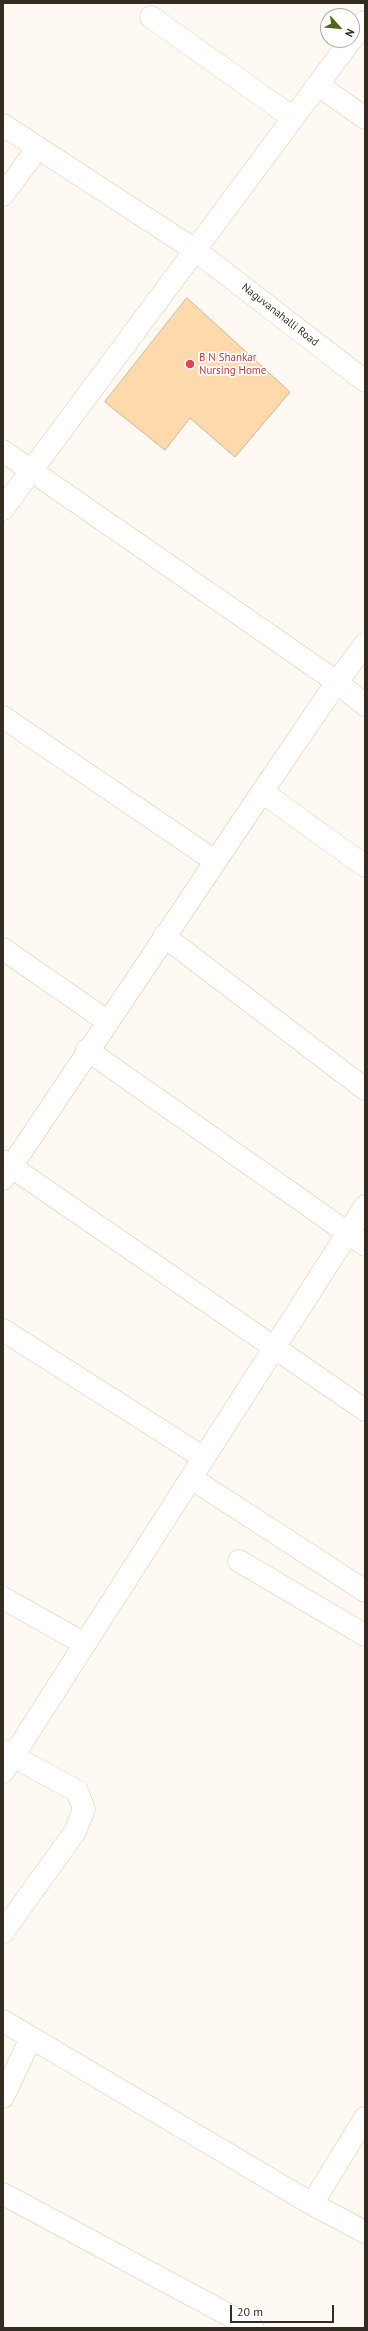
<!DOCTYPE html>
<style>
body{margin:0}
#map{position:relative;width:368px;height:2331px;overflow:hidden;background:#fefaf3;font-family:"PT Sans",sans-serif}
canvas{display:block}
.frame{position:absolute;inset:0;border:4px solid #342c20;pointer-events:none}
.north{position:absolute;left:320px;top:8px;width:40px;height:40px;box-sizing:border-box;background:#fff;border:1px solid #aeaba6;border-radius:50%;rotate:117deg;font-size:11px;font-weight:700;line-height:16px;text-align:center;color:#342c20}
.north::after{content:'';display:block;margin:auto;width:14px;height:18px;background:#536612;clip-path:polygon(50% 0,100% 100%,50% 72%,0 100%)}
.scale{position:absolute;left:230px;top:2305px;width:104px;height:18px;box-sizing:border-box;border:2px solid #342c20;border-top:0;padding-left:5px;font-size:12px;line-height:14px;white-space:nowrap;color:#342c20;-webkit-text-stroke:3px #fff;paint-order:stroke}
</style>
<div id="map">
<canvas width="368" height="2331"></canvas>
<div class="frame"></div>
<div class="north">N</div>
<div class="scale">20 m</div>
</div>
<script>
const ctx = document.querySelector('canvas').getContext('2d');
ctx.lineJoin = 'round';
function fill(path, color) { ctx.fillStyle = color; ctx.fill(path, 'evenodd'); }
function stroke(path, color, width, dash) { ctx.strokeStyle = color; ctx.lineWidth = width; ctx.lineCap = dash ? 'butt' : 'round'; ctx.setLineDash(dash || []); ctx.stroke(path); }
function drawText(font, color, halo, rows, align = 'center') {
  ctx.font = font + ' "PT Sans",sans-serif'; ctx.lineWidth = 3.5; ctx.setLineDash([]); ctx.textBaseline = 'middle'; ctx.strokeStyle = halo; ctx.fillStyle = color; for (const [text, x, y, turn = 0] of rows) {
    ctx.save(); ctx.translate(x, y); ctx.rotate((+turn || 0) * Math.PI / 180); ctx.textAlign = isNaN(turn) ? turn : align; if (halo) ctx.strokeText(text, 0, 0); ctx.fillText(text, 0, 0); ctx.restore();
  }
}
const building = new Path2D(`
 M187,298l103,94 -55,65 -45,-39 -25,32 -60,-48z`);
const minor = new Path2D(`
 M151,17l142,101
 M352,39l13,-17
 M318,85l47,33
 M3,125l192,125 170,131
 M3,195l35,-47
 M3,451l334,231 28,23
 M3,509l348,-469
 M3,717l212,144
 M262,792l103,74
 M164,936l201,153
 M3,949l104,72
 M87,1050l278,195
 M3,1161l362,249
 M3,1179l259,-387 75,-110 28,-38
 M3,1330l201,128
 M191,1478l174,113
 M239,1561l126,74
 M3,1598l82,46
 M3,1751l74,40 7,18 -9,23 -72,100
 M3,1772l362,-566
 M3,2021l309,183 53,28
 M3,2097l28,-59
 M3,2194l250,134
 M312,2204l53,-86`);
const markers = [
 [190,364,5,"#e0444e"]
];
const streetNames = [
 ["Naguvanahalli Road",280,315,38]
];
const healthNames = [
 ["B N Shankar",199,358],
 ["Nursing Home",199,371]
];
fill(building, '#fed9ab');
stroke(building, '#cdb598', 1);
stroke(minor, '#ddc9a8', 23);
stroke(minor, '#fff', 22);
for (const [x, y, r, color] of markers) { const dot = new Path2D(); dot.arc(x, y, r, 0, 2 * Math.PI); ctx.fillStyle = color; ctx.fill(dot); stroke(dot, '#fff', 1.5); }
drawText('11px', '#342c20', '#fff', streetNames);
drawText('11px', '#be3a42', '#fff', healthNames, 'left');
</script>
